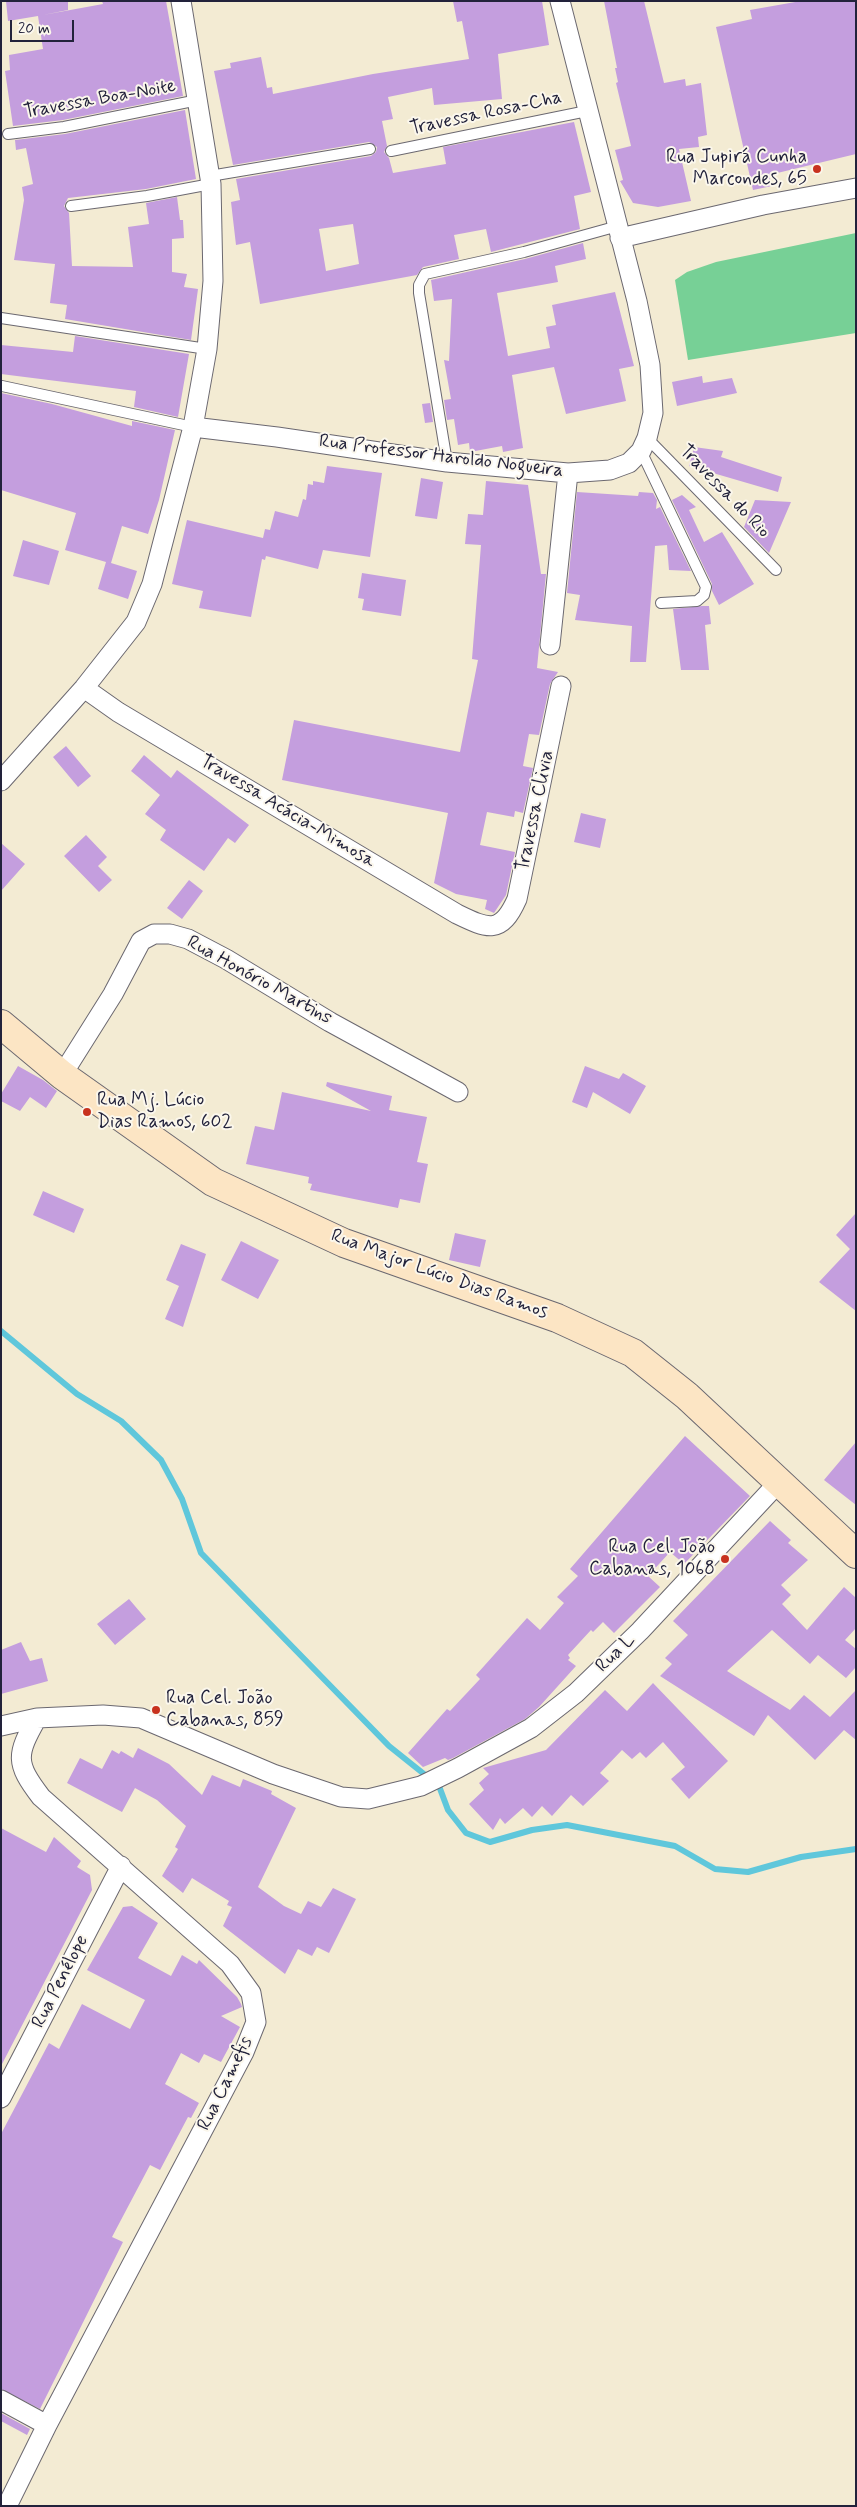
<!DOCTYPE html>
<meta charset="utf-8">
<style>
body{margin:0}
#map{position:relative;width:857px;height:2507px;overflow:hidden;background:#f3ebd3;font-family:Mynerve,sans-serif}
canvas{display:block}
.frame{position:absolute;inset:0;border:2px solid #22223b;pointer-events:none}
.scale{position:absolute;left:10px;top:20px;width:64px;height:22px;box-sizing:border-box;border:2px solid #22223b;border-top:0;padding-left:6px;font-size:15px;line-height:18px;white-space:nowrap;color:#22223b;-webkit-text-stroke:4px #fbf7ec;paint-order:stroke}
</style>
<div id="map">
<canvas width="857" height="2507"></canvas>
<div class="frame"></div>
<div class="scale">20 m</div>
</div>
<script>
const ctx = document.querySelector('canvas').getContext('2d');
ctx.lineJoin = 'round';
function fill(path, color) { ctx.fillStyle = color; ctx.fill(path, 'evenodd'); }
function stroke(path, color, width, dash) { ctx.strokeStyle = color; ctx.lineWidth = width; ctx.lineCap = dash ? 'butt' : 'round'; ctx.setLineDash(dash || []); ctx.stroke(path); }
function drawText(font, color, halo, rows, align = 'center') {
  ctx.font = font + ' Mynerve,sans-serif'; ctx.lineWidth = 4; ctx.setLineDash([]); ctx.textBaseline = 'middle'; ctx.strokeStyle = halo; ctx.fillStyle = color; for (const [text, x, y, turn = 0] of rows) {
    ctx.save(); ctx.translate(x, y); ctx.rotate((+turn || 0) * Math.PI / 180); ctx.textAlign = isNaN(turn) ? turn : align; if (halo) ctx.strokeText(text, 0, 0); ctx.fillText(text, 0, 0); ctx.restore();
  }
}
const green = new Path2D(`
 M856,233v100l-168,27 -13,-80 12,-8 29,-10z`);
const stream = new Path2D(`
 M1,1331l76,63 44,27 40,39 21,39 19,54 188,193 50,40 9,24 18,23 24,9 42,-12 35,-5 108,21 40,23 33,3 53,-15 55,-8`);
const building = new Path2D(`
 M6,1h62v9l-25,5 60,-11 -1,-3h64l17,95 -120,24 -50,6 -8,-55 5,-1 -1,-15 34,-6 -5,-33 -30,5z
 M453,1h89l7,44 -51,9 4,45 -68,6 -2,-17 -44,9 5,22 -11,2 5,25 -3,6 5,6 4,15 53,-9 -3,-17 131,-25 17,70 -17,4 6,33 -89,23 -5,-23 -32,6 5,24 -36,8 -6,8 -157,29 -10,-62 -14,3 -5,-43 9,-2 -4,-21 135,-23 5,-4 1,-5 -8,-5 -136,23 -19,-94 17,-3 -1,-5 31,-6 6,31 5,-1 1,7 100,-20 96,-15 -7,-38 -5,1zM353,224l6,40 -33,7 -7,-42z
 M604,1h40l20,82 21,-4 1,7 15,-3 6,52 -9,2 1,10 -20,2 12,52 -33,6 -25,-4 -13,-22 3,-1 -8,-30 16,-4 -15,-63 2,-1 -3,-14h2z
 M801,1h55v153l-87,21 3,11 -19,4 -37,-163 36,-8 -2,-9z
 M185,110l11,69 -50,10 -78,9 -4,8 5,7 3,53 61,1 -5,-40 21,-3 -3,-21 31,-6 3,23h3l1,18 -12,1v33l15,2 -3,13 14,2 -7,51 -126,-21 2,-14 -17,-2 5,-39 -41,-4 10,-60 -2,-13 11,-3 -7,-36 -10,2 -1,-10 50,-6z
 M583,243l3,16 -31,7 3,16 -61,11 11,63 42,-8 -4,-21 10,-2 -4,-20 63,-13 19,74 -15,3 7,32 -60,13 -12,-47 -42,8 11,73 -20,4 -1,-6 -32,6 -1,-9 -11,2 -4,-26 -7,1 -3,-20 7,-1 -7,-39 5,1 3,-62 -18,2 -3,-21 94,-21z
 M75,336l114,18 -11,63 -44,-10 2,-16 -135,-17v-29l72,7z
 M702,376l1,7 29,-5 5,15 -60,13 -5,-24z
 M1,393l51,11 80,22v-5l43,9 -16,70 -11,34 -26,-8 -11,37 26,8 -9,28 -30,-10 8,-27 -41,-12 11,-37 -75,-23z
 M430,403l3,19 -8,1 -3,-19z
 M694,447l29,4 -2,6 61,20 -4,15 -89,-26z
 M327,466l55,7 -12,84 -47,-7 -5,19 -52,-13 -1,4 -3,-1 -11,58 -52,-9 4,-17 -31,-7 15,-64 76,18 2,-9 5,1 5,-19 23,6 5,-18 3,1 2,-16 5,1v-4l11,2z
 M421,478l22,4 -6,37 -22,-3z
 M486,481l42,4 13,89h5l-9,94 21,4 -8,12 -11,51 -10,-1 -6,32 10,2 -10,45 -8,-2 -1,6 -27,-5 -7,33 35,7 -9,43 -12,18 -9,-4 2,-9 -31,-6 -22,-11 14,-70 -166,-33 12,-60 166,32 18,-92 -6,-1 9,-114 -16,-1 3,-30 15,1z
 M577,492l61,4 1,-4 14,1 4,7 -1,9 4,-2 31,64 -22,-1 -2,-25 -12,1 -9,116h-16l2,-36 -57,-6 5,-25 -13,-2z
 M682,495l14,12 -7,3 15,32 18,-10 32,52 -35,21 -7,-14v-7l-40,-84z
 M755,500l36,2 -22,51 -25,-26z
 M23,540l36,11 -10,34 -36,-9z
 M362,573l44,7 -5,36 -39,-6 2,-11 -6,-1z
 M702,606h7l2,18 -6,1 4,45h-28l-8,-61z
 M66,746l25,30 -13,11 -25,-30z
 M144,755l27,23 6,-8 72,55 -14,18 -7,-5 -24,33 -44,-31 6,-10 -21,-16 15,-19 -29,-24z
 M581,813l25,6 -6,29 -26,-6z
 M86,835l21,22 -9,9 14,14 -13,12 -35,-36z
 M1,843l24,21 -24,27z
 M189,880l14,11 -21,28 -15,-11z
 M18,1066l25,14 14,11 -11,17 -16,-11 -10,14 -19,-10v-7z
 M585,1066l34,13 4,-6 23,13 -16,28 -37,-22 -6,16 -15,-6z
 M327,1082l65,14 -3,14 38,7 -10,45 11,2 -8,39 -20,-4 -2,9 -88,-18 2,-6 -4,-1 1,-6 -63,-13 9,-38 19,4 8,-38 89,19 -45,-25z
 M43,1191l41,18 -10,24 -41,-18z
 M856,1213v98l-37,-29 31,-33 -14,-14z
 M455,1233l31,7 -6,27 -31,-7z
 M241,1241l38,19 -21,39 -37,-19z
 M181,1244l25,10 -23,73 -18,-8 14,-33 -13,-6z
 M685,1436l65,60 -66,68 -14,-12 -22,24 12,11 -46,46 -11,-11 -10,10 -2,-2 -23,25 2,3 -2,2 8,6 -37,41 -14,12 -72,39 -5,2 -3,-2 -22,9 -15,-14 39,-44 3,2 30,-32 -4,-4 51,-57 13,12 24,-27 -7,-6 21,-21 -8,-7z
 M856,1442v63l-32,-25z
 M770,1521l21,19 -3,3 20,17 -27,25 10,10 -9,9 25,26 37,-43 12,11v30l-11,12 11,9v18l-10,11 -28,-23 -8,9 -38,-34 -45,41 63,39 14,-15 26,22 26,-27v50l-12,-10 -29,30 -47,-45 -14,21 -94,-60 12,-12 -7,-6 23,-23 -15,-14z
 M129,1599l17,20 -31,26 -18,-21z
 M21,1642l9,19 12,-3 6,23 -47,13v-44z
 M653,1683l75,78 -39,38 -18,-20 14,-12 -22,-25 -17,16 -6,-6 -8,7 -10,-9 -22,23 9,8 -26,25 -12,-11 -19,21 -10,-10 -10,11 -9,-9 -18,16 -5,-6 -7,12 -24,-26 15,-14 -5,-7 10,-9 -6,-6 63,-18 59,-60 22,21z
 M138,1748l31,16 33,31 10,-20 28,12 3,-8 29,12 -1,3 25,14 -38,79 26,19 17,8 7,-13 13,6 12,-19 23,11 -27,54 -12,-6 -5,9 -14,-7 -13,25 -62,-48 9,-19 -5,-2 2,-4 -37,-23 -9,15 -21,-17 16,-27 -3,-2 11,-21 -29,-26 -22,-12 -13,24 -55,-29 13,-25 22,11 10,-19 7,4 2,-3 12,7z
 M1,1828l45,24 8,-15 27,24 -4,6 13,8 2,15 -91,176z
 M132,1906l26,17 -20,35 33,18 11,-21 15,9 2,-4 38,37 4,7 1,3 -21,9 19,11 -19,35 -17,-8 -5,9 -18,-10 -16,31 34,19 -8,15 -3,-1 -28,53 -10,-5 -38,72 11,5 -83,167 -39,-20v-255l48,-91 10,6 23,-45 48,25 15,-29 -58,-30 36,-63z
 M1,2413l29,16 -3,6 -26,-14z`);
const service = new Path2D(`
 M8,134l56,-7 134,-27
 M391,151l196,-40
 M210,176l160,-27
 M71,206l76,-10 64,-12
 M1,318l206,31
 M2,386l191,41
 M647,438l129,132
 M641,451l65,136 -2,8 -7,6 -36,2
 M447,462l-28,-169v-8l6,-11 99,-22 94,-26`);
const minor = new Path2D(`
 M620,238l143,-33 93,-17
 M193,427l84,10 170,25 121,11 42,-3 19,-7 12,-12 6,-13 6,-25 -3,-48 -13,-64 -77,-300
 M550,645l18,-172
 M84,688l34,24 339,202c31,15 44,21 60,-15l44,-213
 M1,781l83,-93 52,-66 16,-38 41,-157 14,-78 6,-68 -2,-97 -30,-183
 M62,1075l51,-81 28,-53 13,-7h16l18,5 38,20 104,63 128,70
 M1,1726l36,-8 66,-3 38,3 132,56 68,23 27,2 53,-13 37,-18 73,-40 45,-35 64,-62 139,-149
 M1,2098l120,-232
 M1,2400l46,25
 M7,2506l40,-81 197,-373 12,-30 -5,-29 -21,-29 -189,-167c-26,-34 -25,-42 -4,-79`);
const secondary = new Path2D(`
 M1,1024l61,51 151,107 131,61 213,75 76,35 54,43 169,158`);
const markers = [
 [817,169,5,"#c8321e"],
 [87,1112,5,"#c8321e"],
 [725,1559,5,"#c8321e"],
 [156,1710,5,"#c8321e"]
];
const streetNames = [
 ["Travessa Boa-Noite",100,100,-10],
 ["Travessa Rosa-Cha",486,114,-12],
 ["Rua Professor Haroldo Nogueira",441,457,7],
 ["Travessa do Rio",724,492,46],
 ["Travessa Clivia",536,811,-78],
 ["Travessa Acácia-Mimosa",287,812,31],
 ["Rua Honório Martins",259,981,29],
 ["Rua Major Lúcio Dias Ramos",439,1275,20],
 ["Rua L",616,1654,-44],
 ["Rua Penélope",61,1982,-63],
 ["Rua Camefis",226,2084,-64]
];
const poiNames = [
 ["Rua Jupirá Cunha",807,158],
 ["Marcondes, 65",807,180],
 ["Rua Mj. Lúcio",97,1101,"left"],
 ["Dias Ramos, 602",97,1123,"left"],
 ["Rua Cel. João",715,1548],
 ["Cabanas, 1068",715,1570],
 ["Rua Cel. João",166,1699,"left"],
 ["Cabanas, 859",166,1721,"left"]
];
fill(green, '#77d096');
stroke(stream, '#5fc7db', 6);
fill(building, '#c49ede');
stroke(service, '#6b6870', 12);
stroke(minor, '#6b6870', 21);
stroke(secondary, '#6b6870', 30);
stroke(service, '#fff', 10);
stroke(minor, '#fff', 19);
stroke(secondary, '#fce5c4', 28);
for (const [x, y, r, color] of markers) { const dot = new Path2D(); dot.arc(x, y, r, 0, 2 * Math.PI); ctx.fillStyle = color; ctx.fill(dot); stroke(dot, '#fbf7ec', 2); }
drawText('19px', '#22223b', '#fbf7ec', streetNames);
drawText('19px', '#22223b', '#fbf7ec', poiNames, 'right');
</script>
